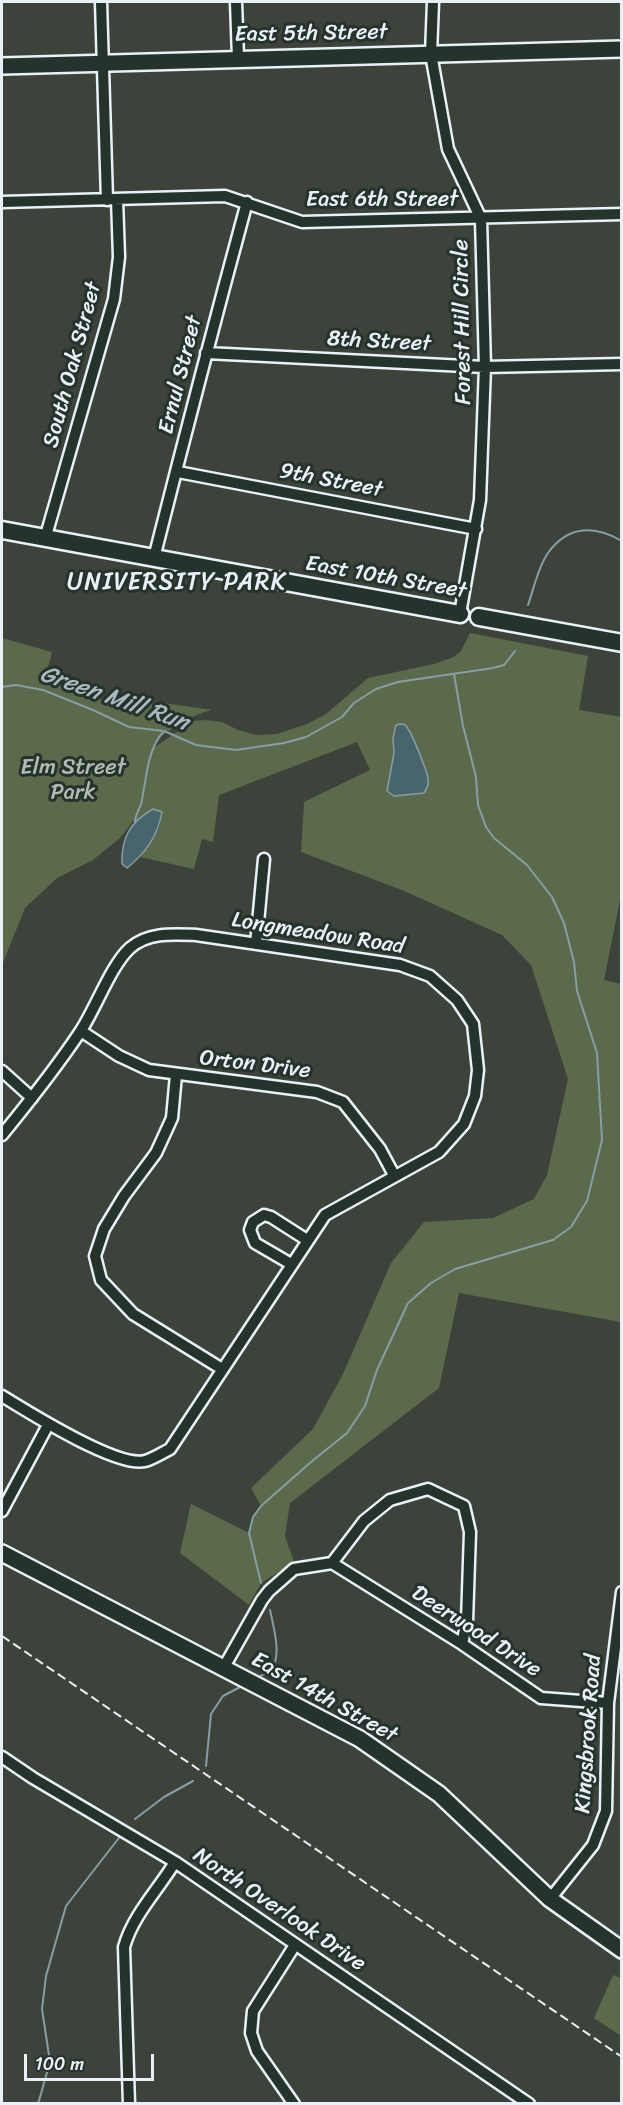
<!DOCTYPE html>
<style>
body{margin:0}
#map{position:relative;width:623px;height:2105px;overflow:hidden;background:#3d433b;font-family:Sriracha,sans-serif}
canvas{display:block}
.frame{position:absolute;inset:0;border:3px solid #e8f1f8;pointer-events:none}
.scale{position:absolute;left:24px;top:2054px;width:130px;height:27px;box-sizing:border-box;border:3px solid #e8f1f8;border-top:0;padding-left:8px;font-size:18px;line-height:21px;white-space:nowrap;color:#e8f1f8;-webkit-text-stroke:4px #26332d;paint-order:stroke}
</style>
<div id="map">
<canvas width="623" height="2105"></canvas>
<div class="frame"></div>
<div class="scale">100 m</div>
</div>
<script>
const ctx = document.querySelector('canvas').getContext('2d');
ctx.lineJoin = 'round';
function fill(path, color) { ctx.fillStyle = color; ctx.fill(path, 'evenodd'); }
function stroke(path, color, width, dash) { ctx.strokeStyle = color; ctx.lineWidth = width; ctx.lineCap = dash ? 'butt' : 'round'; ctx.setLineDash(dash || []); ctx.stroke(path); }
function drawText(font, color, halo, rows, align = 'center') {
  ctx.font = font + ' Sriracha,sans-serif'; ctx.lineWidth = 6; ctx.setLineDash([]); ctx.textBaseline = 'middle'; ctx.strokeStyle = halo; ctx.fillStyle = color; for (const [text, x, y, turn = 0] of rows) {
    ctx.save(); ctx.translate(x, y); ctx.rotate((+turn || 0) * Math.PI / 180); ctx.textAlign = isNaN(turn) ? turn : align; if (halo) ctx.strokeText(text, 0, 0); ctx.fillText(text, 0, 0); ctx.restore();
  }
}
const green = new Path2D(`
 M470,633l118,23 -9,54 43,7 -1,178 -17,85 17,4v338l-162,-29 -20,95 -149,115 -5,33 9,26 -33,21 -12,22 -69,-52 11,-49 58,29 4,-16 8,-11 -10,-18 62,-59 30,-55 48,-111 33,-41 69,-4 41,-19 13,-24 21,-96 -37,-114 -29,-30 -100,-45 -101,-38 3,-50 66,-32 -13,-28 -138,53 -6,47 -11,-3 -8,30 -54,-12 19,-29 3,-16 -18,2 -9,8 -1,-2 -14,18 -27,22 -36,18 -32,30 -23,57v-327l50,14 -7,26 91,35 8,-13 68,10c-22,5 -37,17 -55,29l-2,8 38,-26 12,-1 17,2 16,8 19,5 20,-1 30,-10 19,-10 42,-36 66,-14 20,-7 7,-6z
 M613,1975l8,3v58l-27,-18z`);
const water = new Path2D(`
 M400,724c6,1 5,0 8,5 4,5 20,44 20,50 1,6 -1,10 -4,14l-30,3 -7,-5 7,-38 -1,-15 3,-13z
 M153,809l9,3c-4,24 -16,41 -35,56l-5,-4c-1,-26 8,-42 31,-55z`);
const stream = new Path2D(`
 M528,605c6,-17 10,-38 20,-52 20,-28 47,-28 74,-12
 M2,687l14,-2 27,5 50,20 36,17 35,4 32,14 40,5 48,-7 22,-6 36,-20 12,-14 22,-14 22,-7 95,-14 11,-3 11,-14
 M135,822c0,-6 4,-12 6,-18 6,-25 5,-53 23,-73
 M261,1583l-12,-50 4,-16 8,-11 50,-44 36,-29 18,-27 12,-36 31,-67 23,-20 24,-14 98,-29 18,-13 16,-26 15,-61 -5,-87 -20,-62 -3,-29 -10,-39 -12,-26 -25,-32 -33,-27 -8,-11 -8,-22 -2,-28 -13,-51 -9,-52
 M255,1679c5,-3 13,-6 17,-11 10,-13 1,-43 -2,-58
 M206,1766l5,-52 12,-18 19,-10
 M135,1819l29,-22 29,-16
 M38,2104l12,-42 -8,-53 4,-33 20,-70 56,-72`);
const street = new Path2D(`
 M101,2l6,198
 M236,2l2,56
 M433,2l-2,52 17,95 33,70 4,148 -5,133 -20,114
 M2,202l223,-6 77,26 320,-8
 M206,353l279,14 137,-3
 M178,472l298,57
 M45,539l69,-240 5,-42 -2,-58
 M154,558c30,-119 61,-238 93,-356
 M256,944l8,-85
 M81,1031l38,25 30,14 168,22 26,10 37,47 14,26
 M2,1071l30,27
 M176,1075l-4,43 -16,35 -32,43 -20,33 -9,27 6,24 32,34 89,55
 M2,1135c27,-33 54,-67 78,-103 15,-22 31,-67 50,-84 18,-16 43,-14 66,-13l204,30 30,11 27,24 16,24 5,46 -3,26 -11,28 -25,28 -114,63 -155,234c-8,4 -17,10 -25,12 -28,7 -117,-49 -143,-65
 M291,1264l-36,-21 -5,-13 3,-8 11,-7 7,2 36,23
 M2,1511l46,-86
 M332,1563l130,81 79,54 67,5
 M224,1667l38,-67 7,-9 25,-22 38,-6 32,-42 26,-21 38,-11 36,17 6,26 -3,89 -5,23
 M2,1757l31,21 142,84 354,242
 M550,1899l43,-54 13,-34 2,-108 14,-111
 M129,2104l-5,-157c9,-32 34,-57 51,-85
 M294,2104l-37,-53 -6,-18 2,-22 42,-66`);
const secondary = new Path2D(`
 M2,66l620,-17
 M2,1553l358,186 79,55 111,105 72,51`);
const primary = new Path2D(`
 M2,530l458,84
 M479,617l143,26`);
const rail = new Path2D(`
 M2,1636l620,421`);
const streetNames = [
 ["East 5th Street",311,34,-1],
 ["East 6th Street",382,200],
 ["Forest Hill Circle",463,322,-91],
 ["8th Street",379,342,3],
 ["South Oak Street",73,365,-75],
 ["Ernul Street",181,375,-76],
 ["9th Street",331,481,11],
 ["East 10th Street",386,578,10],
 ["Longmeadow Road",318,934,9],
 ["Orton Drive",255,1065,7],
 ["Deerwood Drive",476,1632,33],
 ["East 14th Street",324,1698,29],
 ["Kingsbrook Road",589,1734,-86],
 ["North Overlook Drive",279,1910,34]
];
const parkNames = [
 ["Elm Street",73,768],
 ["Park",73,793]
];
const neighbourhoodNames = [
 ["UNIVERSITY PARK",177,583]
];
const waterNames = [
 ["Green Mill Run",114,699,19]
];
fill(green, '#5c6a4c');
fill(water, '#48656e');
stroke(water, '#889da5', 1.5);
stroke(stream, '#889da5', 2);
stroke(street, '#e8f1f8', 15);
stroke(secondary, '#e8f1f8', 20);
stroke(primary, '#e8f1f8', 21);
stroke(street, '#26332d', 10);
stroke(secondary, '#26332d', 15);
stroke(primary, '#26332d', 16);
stroke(rail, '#e8f1f8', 2, [9, 4.5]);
drawText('22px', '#e8f1f8', '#26332d', streetNames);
drawText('22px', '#b0bbb3', '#26332d', parkNames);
ctx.letterSpacing = '1.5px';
drawText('24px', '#e8f1f8', '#26332d', neighbourhoodNames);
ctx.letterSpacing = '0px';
drawText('italic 24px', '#a8b9c1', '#26332d', waterNames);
</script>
